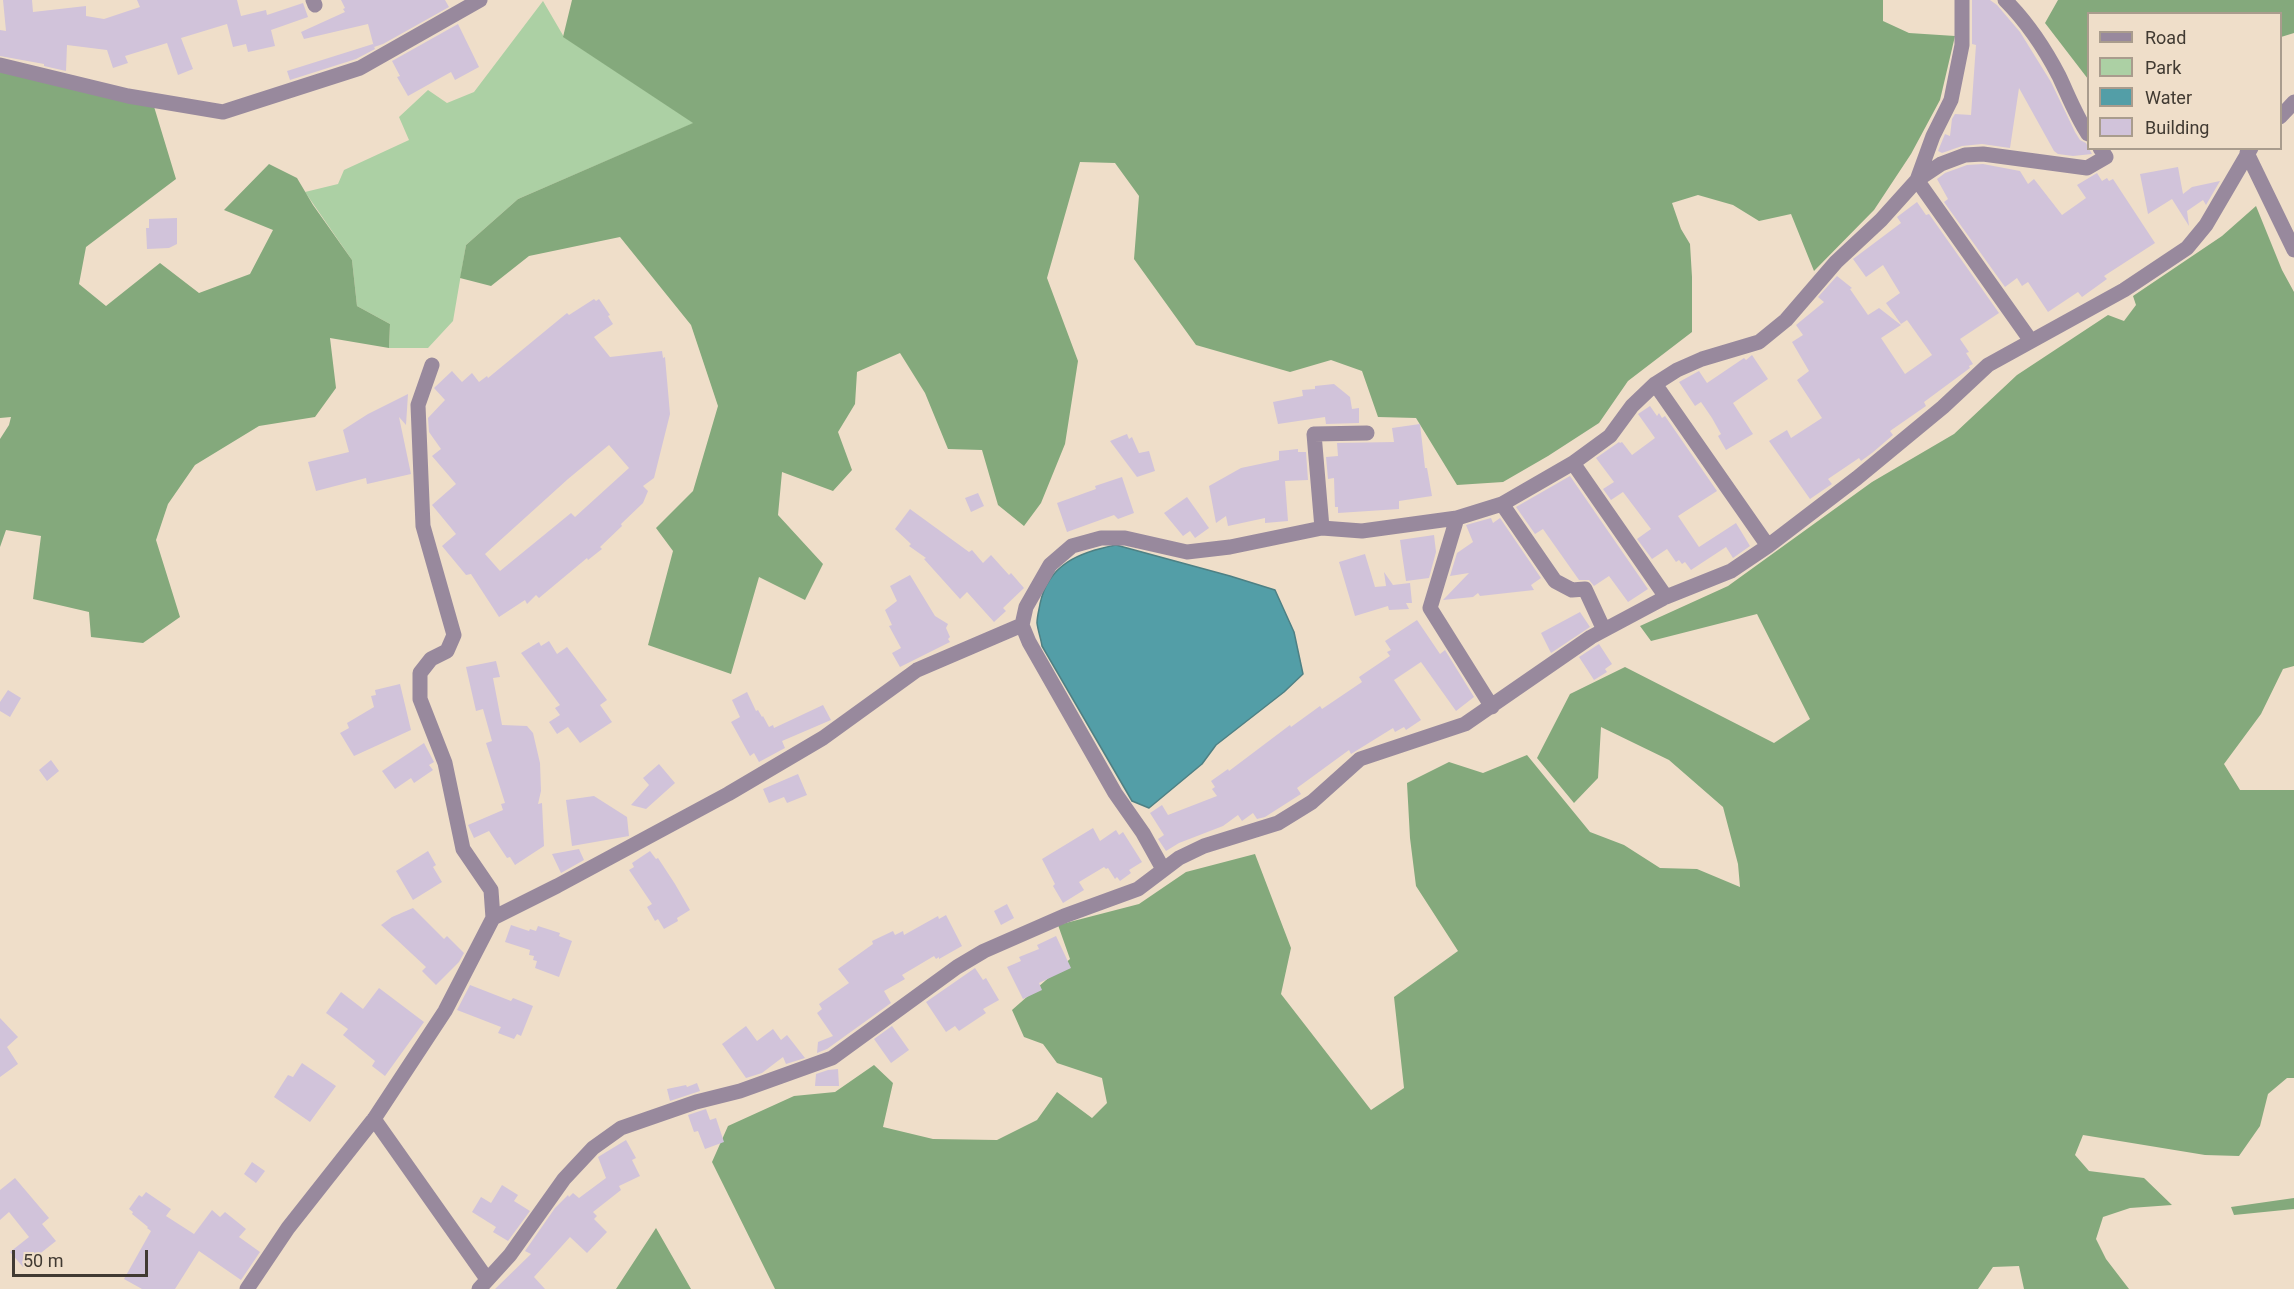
<!DOCTYPE html>
<style>
body{margin:0}
#map{position:relative;width:2294px;height:1289px;overflow:hidden;background:#efdec9;font-family:Roboto,sans-serif}
canvas{display:block}
.legend{position:absolute;left:2087px;top:12px;width:195px;height:138px;box-sizing:border-box;background:#efdec9;border:2px solid #a99c8d;margin:0;padding:8px 10px;list-style:none;font-size:18px;color:#413a32}
.legend li{display:flex;align-items:center;gap:12px;height:30px}
.legend b{width:30px;border:2px solid #a99c8d}
.scale{position:absolute;left:12px;top:1250px;width:136px;height:27px;box-sizing:border-box;border:3px solid #413a32;border-top:0;padding-left:8px;font-size:18px;line-height:21px;white-space:nowrap;color:#413a32;-webkit-text-stroke:4px #efdec9;paint-order:stroke}
</style>
<div id="map">
<canvas width="2294" height="1289"></canvas>
<ul class="legend">
<li><b style="height:8px;background:#98899d"></b>Road</li>
<li><b style="height:16px;background:#acd0a4"></b>Park</li>
<li><b style="height:16px;background:#539ea7"></b>Water</li>
<li><b style="height:16px;background:#d1c3da"></b>Building</li>
</ul>
<div class="scale">50 m</div>
</div>
<script>
const ctx = document.querySelector('canvas').getContext('2d');
ctx.lineJoin = 'round';
function fill(path, color) { ctx.fillStyle = color; ctx.fill(path, 'evenodd'); }
function stroke(path, color, width, dash) { ctx.strokeStyle = color; ctx.lineWidth = width; ctx.lineCap = dash ? 'butt' : 'round'; ctx.setLineDash(dash || []); ctx.stroke(path); }
const green = new Path2D(`
 M543,1l21,36 130,86 -176,76 -52,46 -13,76 -25,27h-39l1,-24 -33,-18 -5,-46 -47,-68 33,-8 6,-14 65,-30 -10,-23 29,-27 19,13 27,-11z`);
const forest = new Path2D(`
 M572,0h1311v21l26,12 46,3 -15,64 -29,54 -37,56 -60,61 -23,-57 -32,7 -26,-16 -35,-10 -26,8 9,26 9,15 2,33v55l-64,49 -29,42 -51,33 -45,26 -46,3 -41,-67 -38,-1 -16,-46 -31,-11 -41,12 -94,-27 -62,-86 5,-63 -24,-33 -35,-1 -33,116 31,83 -13,83 -24,59 -17,23 -26,-21 -16,-55 -34,-1 -23,-56 -25,-40 -43,19 -2,32 -17,28 14,38 -19,21 -51,-19 -4,43 45,49 -18,36 -46,-23 -28,97 -83,-29 25,-94 -17,-23 37,-37 25,-85 -27,-81 -71,-88 -91,19 -38,30 -31,-8 6,-33 52,-46 175,-76 -130,-86z
 M2058,0h236v33l-13,4 -1,-23h-192v65l-43,-56z
 M0,72l152,28 24,79 -90,68 -7,37 27,22 54,-43 39,30 51,-19 23,-44 -49,-20 45,-46 28,14 16,27 39,55 5,46 33,18 -1,24 -59,-10 6,50 -21,29 -56,9 -64,39 -27,39 -12,36 24,77 -37,26 -52,-6 -2,-25 -56,-13 8,-63 -35,-6 -6,17v-108l9,-14 2,-8 -11,1z
 M2256,206l26,64 12,22v374l-11,3 -22,45 -37,50 16,26h54v288h-7l-19,16 -8,32 -21,30 -34,-1 -122,-20 -8,20 14,16 55,7 28,27 -42,3 -27,9 -7,22 10,20 23,30h-105l-5,-23 -26,1 -15,22h-1203l-63,-127 16,-36 66,-30 41,-4 39,-27 19,18 -10,44 50,12 64,1 40,-20 20,-28 35,26 15,-15 -5,-25 -45,-15 -14,-19 -19,-7 -12,-27 58,-51 -12,-34 81,-21 47,-32 69,-18 36,94 -10,46 90,116 33,-22 -10,-91 64,-46 -42,-65 -6,-48 -3,-55 42,-21 34,11 44,-18 63,77 34,13 36,23 37,1 43,18 -2,-23 -15,-57 -54,-47 -68,-33 -3,51 -24,25 -37,-45 33,-64 55,-27 149,76 36,-24 -53,-105 -106,27 -11,-15 88,-40 144,-104 82,-48 63,-59 91,-60 16,6 12,-16 -3,-9 89,-60z
 M2294,1198v11l-60,6 -3,-8z
 M656,1228l35,61h-75z`);
const water = new Path2D(`
 M1116,545l114,31 45,14 19,42 9,42 -19,18 -68,53 -14,19 -53,44 -17,-7 -90,-155c-1,-7 -4,-15 -5,-23 0,-6 2,-13 3,-19 8,-40 40,-52 76,-59z`);
const building = new Path2D(`
 M3,0h29l1,12 53,-6v10l18,3 36,-12 -3,-7h100l4,16 25,-6 1,5 36,-12 5,14 -37,13 4,16 -27,6 -2,-8 -13,3 -6,-23 -46,14 12,31 -15,6 -11,-32 -42,13 3,7 -15,5 -6,-18 -40,-5 -1,26 -22,-5v-2l-44,-8v-26l6,1z
 M341,0h104l4,7 -66,37 -9,3 -6,-23 -64,15 -3,-7 44,-20 -2,-3 2,-1z
 M1972,0h18l7,5 23,27 31,50 24,50 5,8 6,3 6,11 -19,2 -15,-2 -4,-3 -35,-63 -9,60 -28,-4 -20,2 -20,7 -4,-2 7,-17 5,2 2,-17 3,-5 16,1 5,-70 -4,-1z
 M458,24l21,43 -24,13 -4,-8 -43,24 -11,-19 3,-1 -8,-15z
 M373,44l2,5 -19,10 -66,21 -3,-9z
 M1983,164l37,7 8,13 6,-5 28,36 24,-17 -9,-13 20,-12 5,8 5,-3 2,3 4,-2 42,64 -51,33 3,3 -25,18 -4,-5 -30,20 -20,-30 -6,4 -5,-8 -12,9 -61,-85 4,-3 -11,-20 8,-6 22,-8z
 M2178,167l5,27 9,-7 28,-6 -14,24 -3,-5 -16,11 2,15 -17,-27 -24,15 -8,-40z
 M1917,202l9,13 3,-1 70,99 -39,26 9,13 -3,1 7,11 -4,2 1,2 -46,34 2,4 -36,25 3,4 -21,18 -11,8 -2,-3 -31,21 4,5 -22,15 -41,-58 18,-11 4,8 31,-20 -25,-38 12,-9 -17,-29 11,-7 -7,-10 28,-23 -6,-5 19,-21 15,12 -2,1 18,26 11,-7 22,17 -20,13 24,36 27,-19 -25,-35 -6,4 -15,-21 14,-10 -17,-28 -17,12 -13,-18 48,-36 -4,-6z
 M177,218v26l-8,4 -22,1 -1,-21h3v-9z
 M594,299l2,2 3,-2 11,16 -2,1 5,8 -19,13 16,20 52,-6 1,7 2,-1 5,57 -16,64 -11,8 5,5 -5,12 -22,21 1,2 -22,21 2,2 -14,11 -1,-2 -48,40 -3,-3 -9,9 -2,-4 -26,17 -28,-43 -5,1 -24,-29 14,-12 -24,-29 24,-21 -24,-28 9,-7 -12,-17 -1,-14 17,-18 -11,-12 18,-17 10,11 10,-9 7,9 8,-6 1,2 79,-65 2,2zM609,445l20,23 -54,49 -4,-4 -71,58 -15,-17 83,-75z
 M1752,355l16,24 -35,24 20,31 -27,16 -8,-14 3,-2 -9,-16 -11,-16 -6,4 -16,-24 20,-11 8,12 37,-25 2,2z
 M1334,384l16,13 2,12 7,-1v15l-33,1 -1,-7 -47,7 -5,-22 30,-6 -1,-6 13,-1v-3z
 M408,394l-2,31 -7,-8 12,57 -44,10 -1,-6 -50,13 -8,-29 41,-10 -6,-22 25,-16z
 M1650,406l7,10 2,-3 3,5 3,-2 52,75 -39,25 21,31 37,-24 14,23 -17,12 -7,-11 -35,23 -6,-8 -3,2 -3,-4 -3,2 -9,-13 -15,10 -15,-20 14,-10 -28,-37 -12,8 -8,-11 11,-7 -18,-24 23,-16 1,1 2,-1 10,13 23,-17 -17,-24z
 M1420,424l5,44h2l5,28 -33,5v8l-61,4v-6h-3l-1,-29 -6,1 -2,-22 12,-1 -1,-13 57,-1 -2,-14z
 M1127,434l2,5 3,-2 7,16 10,-2 6,20 -18,6 -27,-36z
 M1298,449v3h8l2,28 -23,1 3,40 -23,2v-5l-37,8 -2,-10 -10,7 -7,-37 32,-18 38,-8v-9z
 M1570,476l78,113 -20,13 -19,-26 -15,10 -5,-6h-10l-36,-51 -8,5 -19,-27z
 M1122,477l12,36 -16,6 -4,-4 -47,17 -10,-29 39,-14 -1,-3z
 M978,493l6,13 -13,6 -6,-14z
 M1187,497l22,31 -14,10 -5,-7 -7,5 -19,-23z
 M910,509l59,43 3,-2 11,13 8,-8 18,20 2,-2 13,15 -21,20 3,3 -12,11 -27,-30 -7,7 -36,-40 2,-1 -17,-12 2,-2 -16,-15z
 M1491,518l2,5 7,-5 41,60 -10,7 3,5 -54,6 -2,-3 -5,4 -30,3 26,-27 -19,3 7,-23 16,-11 -7,-17z
 M1434,535l2,17 -7,26 -23,3 -6,-41z
 M1365,554l10,33 11,-1 -2,-14 9,13 17,-2 2,20h-6l3,6 -20,1 -1,-4 -33,10 -16,-54z
 M910,575l25,41 13,8 -2,4 4,9 -2,2 2,3 -50,25 -8,-14 9,-5 -12,-22 3,-1 -7,-15 12,-9 -7,-15z
 M1580,612l10,15 -39,26 -10,-20z
 M1417,620l23,34 5,-4 29,47 -18,14 -35,-49 -27,18 27,40 -15,10 -2,-3 -9,5 -2,-4 -42,26 -2,-4 -52,38 4,6 -36,23 -8,2 -4,-6 -11,8 -4,-6 -15,11 -44,17 -13,8 -8,-12 6,-4 -14,-22 12,-8 6,10 49,-19 -5,-7 3,-2 -4,-6 17,-12 1,2 61,-46 1,2 29,-21 2,3 40,-27 -3,-5 31,-21 -3,-4 4,-2 -6,-9z
 M549,641l8,13 10,-7 40,53 -7,5 12,17 -32,21 -12,-16 -11,7 -8,-12 11,-7 -5,-7 5,-3 -39,-52 18,-11 2,4z
 M1599,644l13,20 -7,5 2,3 -13,8 -15,-23z
 M496,661l4,16 -7,1 9,47 25,1 6,7 7,30 1,28 -3,13 4,-1 2,43 -29,19 -5,-8 -3,1 -18,-27 -15,7 -6,-13 35,-15 -2,-6 4,-1 -19,-60 6,-2 -9,-32 -7,2 -10,-44z
 M400,684l11,46 -57,26 -14,-23 9,-5 -2,-5 27,-16 -3,-11 5,-1 -1,-5z
 M8,690l13,8 -11,19 -10,-6v-9z
 M747,692l9,19 2,-1 4,7 1,-1 6,11 4,-2 1,3 49,-23 8,15 -49,21 3,7 -26,14 -5,-9 -4,3 -19,-34 9,-5 -8,-17z
 M424,743l10,19 -5,3 4,5 -19,13 -3,-5 -16,11 -13,-18z
 M51,760l8,11 -12,10 -8,-11z
 M659,764l16,19 -29,26 -15,-4 18,-20 -6,-7z
 M798,774l9,21 -20,8 -3,-6 -15,6 -6,-14z
 M594,796l33,21 2,19 -57,10 -6,-46z
 M1093,828l7,13 16,-11 3,5 4,-3 19,30 -13,8 2,3 -11,8 -3,-4 -2,2 -7,-11 -2,1 -2,-2 -25,15 5,8 -21,13 -10,-17 2,-2 -13,-25z
 M579,849l5,11 -23,13 -9,-19z
 M428,851l8,14 -3,2 9,15 -29,18 -17,-29z
 M650,851l6,8 2,-1 17,26 15,26 -13,8 1,3 -14,8 -6,-10 -3,2 -8,-14 5,-3 -23,-34 5,-3 -2,-4z
 M1007,904l7,14 -13,7 -7,-14z
 M413,908l31,31 3,-3 17,17 -5,9 -23,23 -14,-14 4,-4 -45,-42 11,-8z
 M946,915l16,31 -23,13v-2l-3,2 -2,-3 -32,19 3,4 -21,12 7,12 -64,46 -10,4 1,-11 15,-6 -16,-23 5,-4 -3,-5 30,-21 -11,-14 35,-25 -1,-3 21,-10 2,4 8,-4 1,4 34,-19 1,3z
 M511,925l18,6 1,-2 6,2 2,-5 22,7 -1,3 13,5 -13,36 -24,-9 2,-7 -4,-1 1,-4 -5,-1 1,-5 -25,-8z
 M1056,936l15,32 -32,15 3,7 -19,9 -16,-32 14,-6 -2,-4 20,-8 -2,-4z
 M975,968l8,12 3,-2 13,22 -16,9 3,4 -27,18 -4,-5 -9,6 -20,-30z
 M470,985l41,16 2,-3 20,8 -12,30 -4,-2 -3,5 -16,-6 3,-6 -44,-17z
 M379,988l45,34 -39,54 -13,-10 3,-5 -32,-26 5,-6 -22,-16 15,-21 22,17z
 M0,1018l18,19 -11,10 11,17 -18,13z
 M746,1026l11,15 16,-12 8,11 6,-5 18,23 -19,6 -3,-7 -21,16 -16,5 -24,-34z
 M892,1026l17,24 -18,13 -17,-24z
 M302,1063l34,23 -26,36 -36,-25 14,-22 5,2z
 M838,1069l1,17h-24l1,-12 12,-4z
 M697,1083l3,8 -30,10 -3,-12 19,-4 1,2z
 M706,1109l4,11 6,-2 8,24 -19,7 -7,-18 -4,1 -6,-17z
 M626,1140l10,18 -4,2 8,16 -21,10 2,4 -28,22 4,4 -3,3 13,13 -20,21 -17,-16 -36,40 11,12h-50l36,-35 -6,-3 30,-43 13,-13 1,2 4,-4 6,5 27,-20 -8,-21z
 M252,1162l13,9 -9,12 -12,-9z
 M15,1178l34,40 -7,6 14,17 -33,26 -13,-15 19,-15 -20,-25 -9,8v-30z
 M502,1185l16,10 -4,6 16,10 -22,30 -15,-9 3,-5 -24,-15 9,-15 10,6z
 M146,1192l25,17 -5,7 28,18 18,-24 8,7 5,-5 21,17 -7,8 21,15 -19,28 -42,-29 -24,38h-33l-18,-10 27,-48 -4,-3 1,-1 -16,-13 1,-2 -4,-3 10,-14 3,2z`);
const minor = new Path2D(`
 M313,0l2,5
 M1962,0v45l-11,55 -18,36 -16,44 114,161
 M2005,0c21,21 40,49 54,76 9,19 17,40 29,58
 M0,65l128,31 95,16 137,-44 120,-68
 M2280,117l14,-15
 M2247,153l47,97
 M1655,384l113,162
 M1573,463l93,134
 M1502,504l53,77 17,9 13,-1 19,41
 M1457,518l-27,90 62,99
 M1322,528l-8,-94 53,-1
 M1163,869l-20,-36 -28,-40 -86,-151 -7,-17 4,-18 24,-42 22,-19 29,-8h24l62,14 43,-5 92,-19 40,3 95,-13 45,-14 71,-41 37,-27 22,-30 23,-22 22,-14 25,-11 57,-17 27,-22 50,-58 45,-42 36,-40 24,-16 24,-9 18,-1 104,14 19,-11 -6,-9
 M493,918l64,-32 171,-92 95,-56 94,-68 105,-45
 M374,1119l113,160
 M247,1289l41,-61 86,-109 71,-108 48,-93 -2,-28 -28,-41 -18,-86 -25,-64v-26l11,-14 16,-8 7,-16 -31,-109 -5,-121 14,-40
 M479,1289l31,-34 54,-76 29,-31 28,-20 75,-26 44,-11 92,-33 125,-91 27,-16 80,-35 74,-27 41,-31 25,-12 74,-23 34,-21 48,-43 105,-35 126,-87 75,-40 65,-26 37,-25 89,-68 86,-71 45,-42 136,-75 63,-42 19,-23 45,-77`);
fill(green, '#acd0a4');
fill(forest, '#84a97c');
fill(water, '#539ea7');
stroke(water, '#4e8084', 1.5);
fill(building, '#d1c3da');
stroke(minor, '#98899d', 15);
</script>
